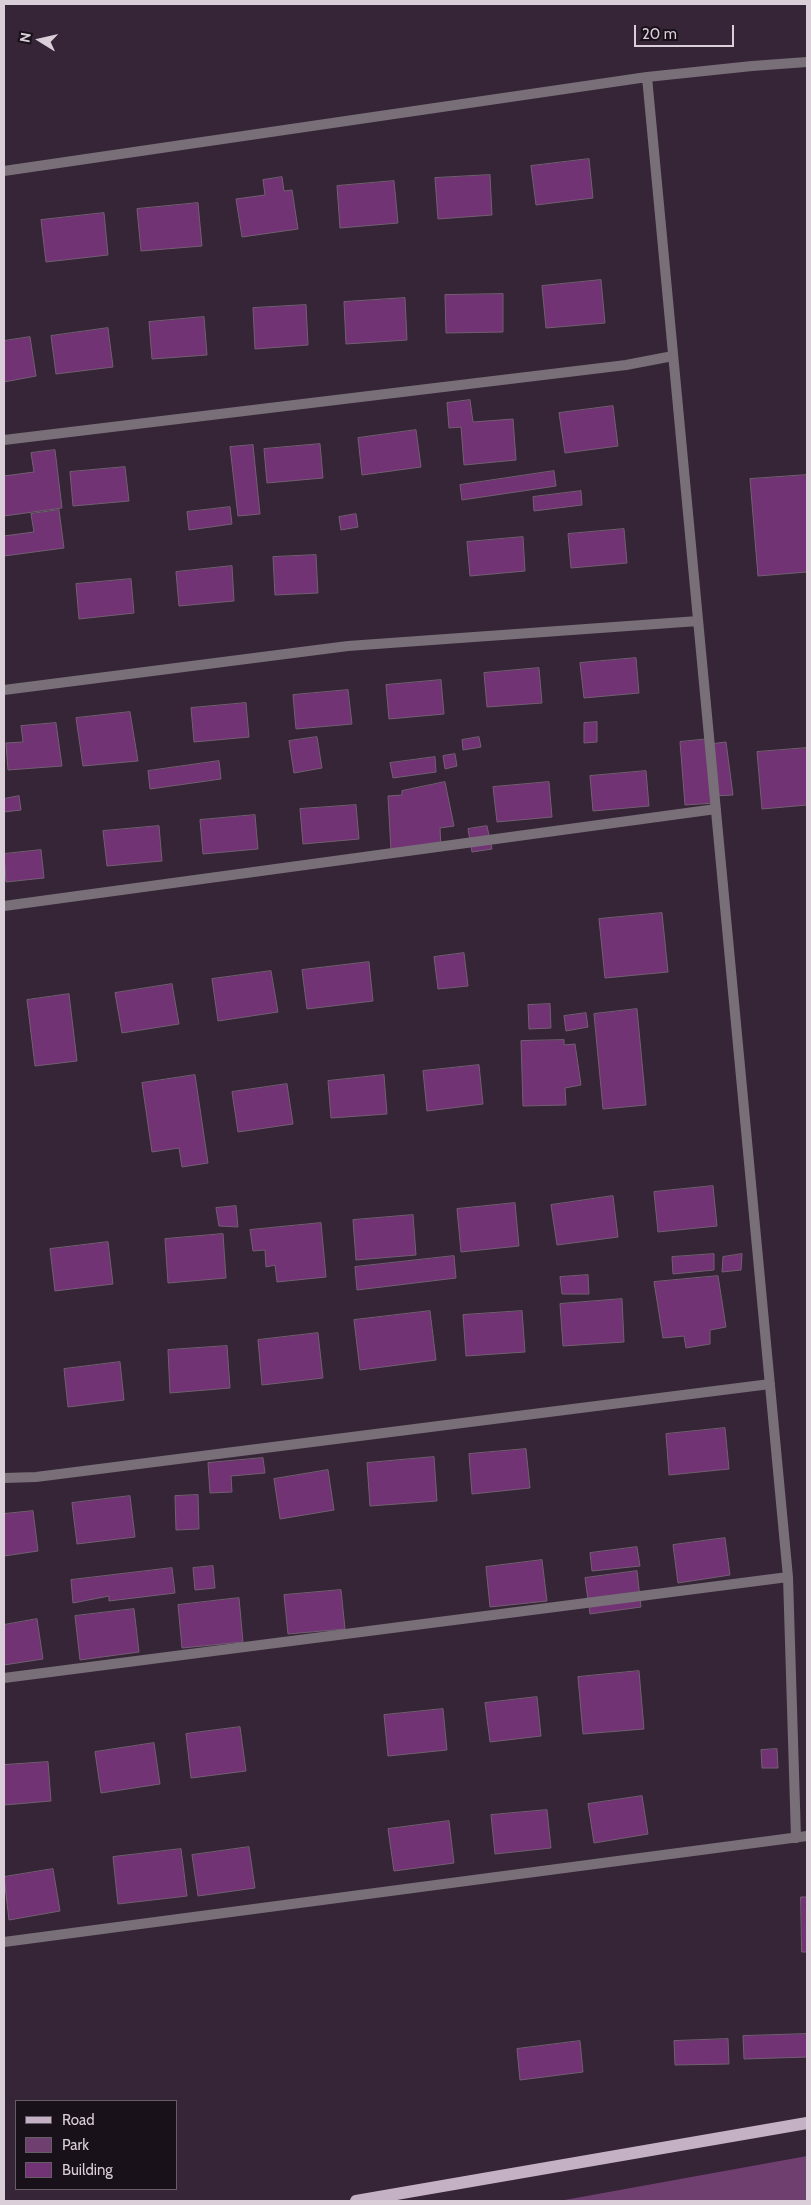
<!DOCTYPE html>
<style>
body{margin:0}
#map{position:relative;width:811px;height:2205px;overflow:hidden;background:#362536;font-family:Cabin,sans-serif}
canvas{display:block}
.frame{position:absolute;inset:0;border:5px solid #dacfd9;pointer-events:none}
.legend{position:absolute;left:15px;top:2100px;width:162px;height:90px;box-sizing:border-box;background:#191119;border:1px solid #665d66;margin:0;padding:6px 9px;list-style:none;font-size:15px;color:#dacfd9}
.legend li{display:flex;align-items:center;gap:10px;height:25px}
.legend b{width:25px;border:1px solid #665d66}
.north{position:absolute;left:15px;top:15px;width:50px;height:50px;-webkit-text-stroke:4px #191119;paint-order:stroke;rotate:280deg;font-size:14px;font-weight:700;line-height:20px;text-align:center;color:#dacfd9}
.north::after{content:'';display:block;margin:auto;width:18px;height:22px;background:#dacfd9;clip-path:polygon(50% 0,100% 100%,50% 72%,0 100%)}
.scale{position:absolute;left:634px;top:25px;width:100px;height:22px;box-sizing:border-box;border:2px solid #dacfd9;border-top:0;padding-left:6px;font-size:15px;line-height:18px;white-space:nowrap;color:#dacfd9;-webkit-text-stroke:4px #191119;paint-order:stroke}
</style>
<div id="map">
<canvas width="811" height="2205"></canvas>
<div class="frame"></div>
<ul class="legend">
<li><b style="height:6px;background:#c4b2c4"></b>Road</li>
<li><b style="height:14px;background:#6e3f6f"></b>Park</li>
<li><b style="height:14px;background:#713373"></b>Building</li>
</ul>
<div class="north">N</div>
<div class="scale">20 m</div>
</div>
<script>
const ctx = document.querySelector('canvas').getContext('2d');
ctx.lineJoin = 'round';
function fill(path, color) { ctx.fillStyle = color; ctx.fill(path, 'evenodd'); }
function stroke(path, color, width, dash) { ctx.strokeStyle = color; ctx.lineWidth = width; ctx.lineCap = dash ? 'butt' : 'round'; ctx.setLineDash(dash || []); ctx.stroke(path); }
const green = new Path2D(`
 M807,2156v45h-248z`);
const building = new Path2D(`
 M589,159l4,39 -57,7 -5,-39z
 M490,175l2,40 -54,4 -3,-41z
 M282,177l2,14 8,-1 6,39 -56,8 -6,-38 29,-4 -2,-15z
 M394,181l4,42 -58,5 -3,-42z
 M198,203l4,43 -61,5 -4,-42z
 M104,213l4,42 -62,7 -5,-42z
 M601,280l4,43 -59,5 -4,-42z
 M503,294v38l-57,1 -1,-38z
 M405,298l2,42 -61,4 -2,-42z
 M306,305l2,40 -53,4 -2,-41z
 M204,317l3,38 -55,4 -3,-37z
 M108,328l5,39 -57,7 -5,-38z
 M30,337l6,39 -32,6v-41z
 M470,400l3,22 40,-3 3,41 -52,5 -3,-38 -12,1 -2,-25z
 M613,406l5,40 -53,7 -6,-40z
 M416,430l5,37 -59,8 -4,-37z
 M320,444l3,34 -56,5 -3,-34z
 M253,445l7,69 -22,2 -8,-69z
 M55,450l7,58 -58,8v-40l30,-4 -3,-19z
 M125,467l4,34 -56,5 -3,-34z
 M554,471l2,15 -94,14 -2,-15z
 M807,475v97l-49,4 -8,-97z
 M581,491l1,14 -48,6 -1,-14z
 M230,507l2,17 -43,6 -2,-18z
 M59,510l5,38 -60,8v-20l30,-4 -3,-18z
 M356,514l2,13 -17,3 -2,-13z
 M624,529l3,34 -56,5 -3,-34z
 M523,537l2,34 -55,5 -3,-34z
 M316,555l2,38 -43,2 -2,-38z
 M232,566l2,35 -55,5 -3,-34z
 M131,579l3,34 -55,6 -3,-35z
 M636,658l3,35 -55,5 -4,-35z
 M539,668l3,35 -55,4 -3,-34z
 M441,680l3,34 -55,5 -3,-34z
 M348,690l4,34 -56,5 -3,-34z
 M246,703l3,34 -55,5 -3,-34z
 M130,712l8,49 -55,5 -7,-48z
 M597,722v20l-13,1v-20z
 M56,723l6,43 -54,4 -2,-27 17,-1 -2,-16z
 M317,737l5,31 -28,5 -5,-32z
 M479,737l2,10 -18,3 -1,-10z
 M709,739l1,5 16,-2 7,53 -19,1 1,7 -30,2 -5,-63z
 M807,748v57l-45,4 -5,-57z
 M455,754l2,12 -12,3 -2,-13z
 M435,757l1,15 -43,6 -3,-15z
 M219,761l2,18 -71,10 -2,-18z
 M646,771l3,35 -56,5 -3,-35z
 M445,782l9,44 -14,2 1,20 -50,3 -3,-55 14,-1v-4z
 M549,782l3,35 -55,5 -4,-35z
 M19,796l2,14 -17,2v-13z
 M356,805l3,34 -56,5 -3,-35z
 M255,815l3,34 -55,5 -3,-34z
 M159,826l3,35 -55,5 -4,-35z
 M487,826l5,23 -20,3 -4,-23z
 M41,850l3,28 -38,4 -2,-28z
 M662,913l6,59 -63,6 -6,-59z
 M464,953l4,33 -30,3 -4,-32z
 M369,962l4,39 -66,8 -5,-39z
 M271,971l7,41 -60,9 -6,-42z
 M172,984l7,40 -57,9 -7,-40z
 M69,994l8,67 -42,5 -8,-66z
 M550,1004l1,24 -22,1 -1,-24z
 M637,1009l9,96 -43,4 -9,-95z
 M586,1013l2,14 -22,4 -2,-15z
 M564,1040v5l11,-1 6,41 -16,3 1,17 -43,1 -2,-65z
 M479,1065l4,39 -56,7 -4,-40z
 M195,1075l13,88 -26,4 -3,-19 -27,4 -10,-69z
 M384,1075l3,39 -56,4 -3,-37z
 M287,1084l6,40 -55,8 -6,-40z
 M713,1186l4,40 -59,6 -4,-40z
 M613,1196l5,41 -61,8 -6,-40z
 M515,1203l4,43 -58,6 -4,-43z
 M236,1206l2,21 -19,-1 -3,-18z
 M413,1215l3,40 -60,5 -3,-40z
 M321,1223l5,54 -49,5 -2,-17 -9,2 -1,-17 -12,1 -3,-21z
 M223,1234l3,44 -58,5 -3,-44z
 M108,1242l5,42 -58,7 -5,-42z
 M714,1254v16l-41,4 -1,-17z
 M742,1254l-1,16 -19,2 1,-15z
 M454,1256l2,22 -99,12 -2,-23z
 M588,1275l1,19h-27l-2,-17z
 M718,1276l8,51 -16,3v14l-24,4 -2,-12 -21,2 -9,-56z
 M622,1299l2,43 -61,4 -3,-42z
 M430,1311l6,49 -76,10 -6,-50z
 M522,1311l3,41 -59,4 -3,-41z
 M318,1333l5,45 -61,7 -4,-45z
 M227,1346l3,42 -60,5 -2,-43z
 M120,1362l4,38 -56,7 -4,-38z
 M725,1428l4,41 -60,6 -3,-41z
 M526,1449l4,39 -58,6 -3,-40z
 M434,1457l3,44 -67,5 -3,-43z
 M263,1458l2,15 -34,3 1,16 -22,1 -2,-30z
 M328,1470l6,40 -54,9 -6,-40z
 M198,1495l1,34 -23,1 -1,-34z
 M130,1496l5,41 -58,7 -5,-41z
 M33,1511l5,40 -34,5v-42z
 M725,1538l5,37 -52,8 -5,-38z
 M637,1547l3,19 -48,5 -2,-18z
 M542,1560l5,41 -57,6 -4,-40z
 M213,1566l2,22 -20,2 -2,-22z
 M172,1568l3,25 -66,8v-5l-36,7 -2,-23z
 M637,1571l4,36 -51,7 -5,-36z
 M341,1590l4,39 -57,5 -4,-39z
 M239,1598l4,44 -61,6 -4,-43z
 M134,1609l5,43 -59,8 -5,-44z
 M37,1619l6,40 -39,6v-40z
 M639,1671l5,58 -61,5 -5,-57z
 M537,1697l4,39 -51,6 -5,-39z
 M443,1709l4,41 -59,6 -4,-41z
 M240,1727l6,44 -55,7 -5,-44z
 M154,1743l6,41 -59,9 -6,-41z
 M777,1749l1,19h-16l-1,-18z
 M48,1762l3,39 -47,4v-40z
 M642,1796l6,38 -54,9 -6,-39z
 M547,1810l4,38 -56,6 -4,-39z
 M449,1821l5,42 -60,8 -6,-42z
 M249,1847l6,41 -57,8 -6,-41z
 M181,1849l6,47 -69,8 -5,-47z
 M53,1869l7,42 -51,9 -5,-43z
 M801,1897h6v55h-5z
 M807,2034v23l-63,2 -1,-23z
 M728,2039l1,25 -54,1 -1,-24z
 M580,2041l3,31 -63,8 -3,-31z`);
const street = new Path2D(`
 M647,77l141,1500 8,261
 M4,171l643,-94 105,-11 55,-4
 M4,440l622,-75 47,-9
 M4,690l344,-44 350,-25
 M4,906l712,-97
 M4,1478l32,-1 734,-93
 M4,1678l784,-101
 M4,1942l803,-106`);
const primary = new Path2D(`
 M356,2201l451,-78`);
fill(green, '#6e3f6f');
fill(building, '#713373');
stroke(building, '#725f72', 1);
stroke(street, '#786f78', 10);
stroke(primary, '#c4b2c4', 12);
</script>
